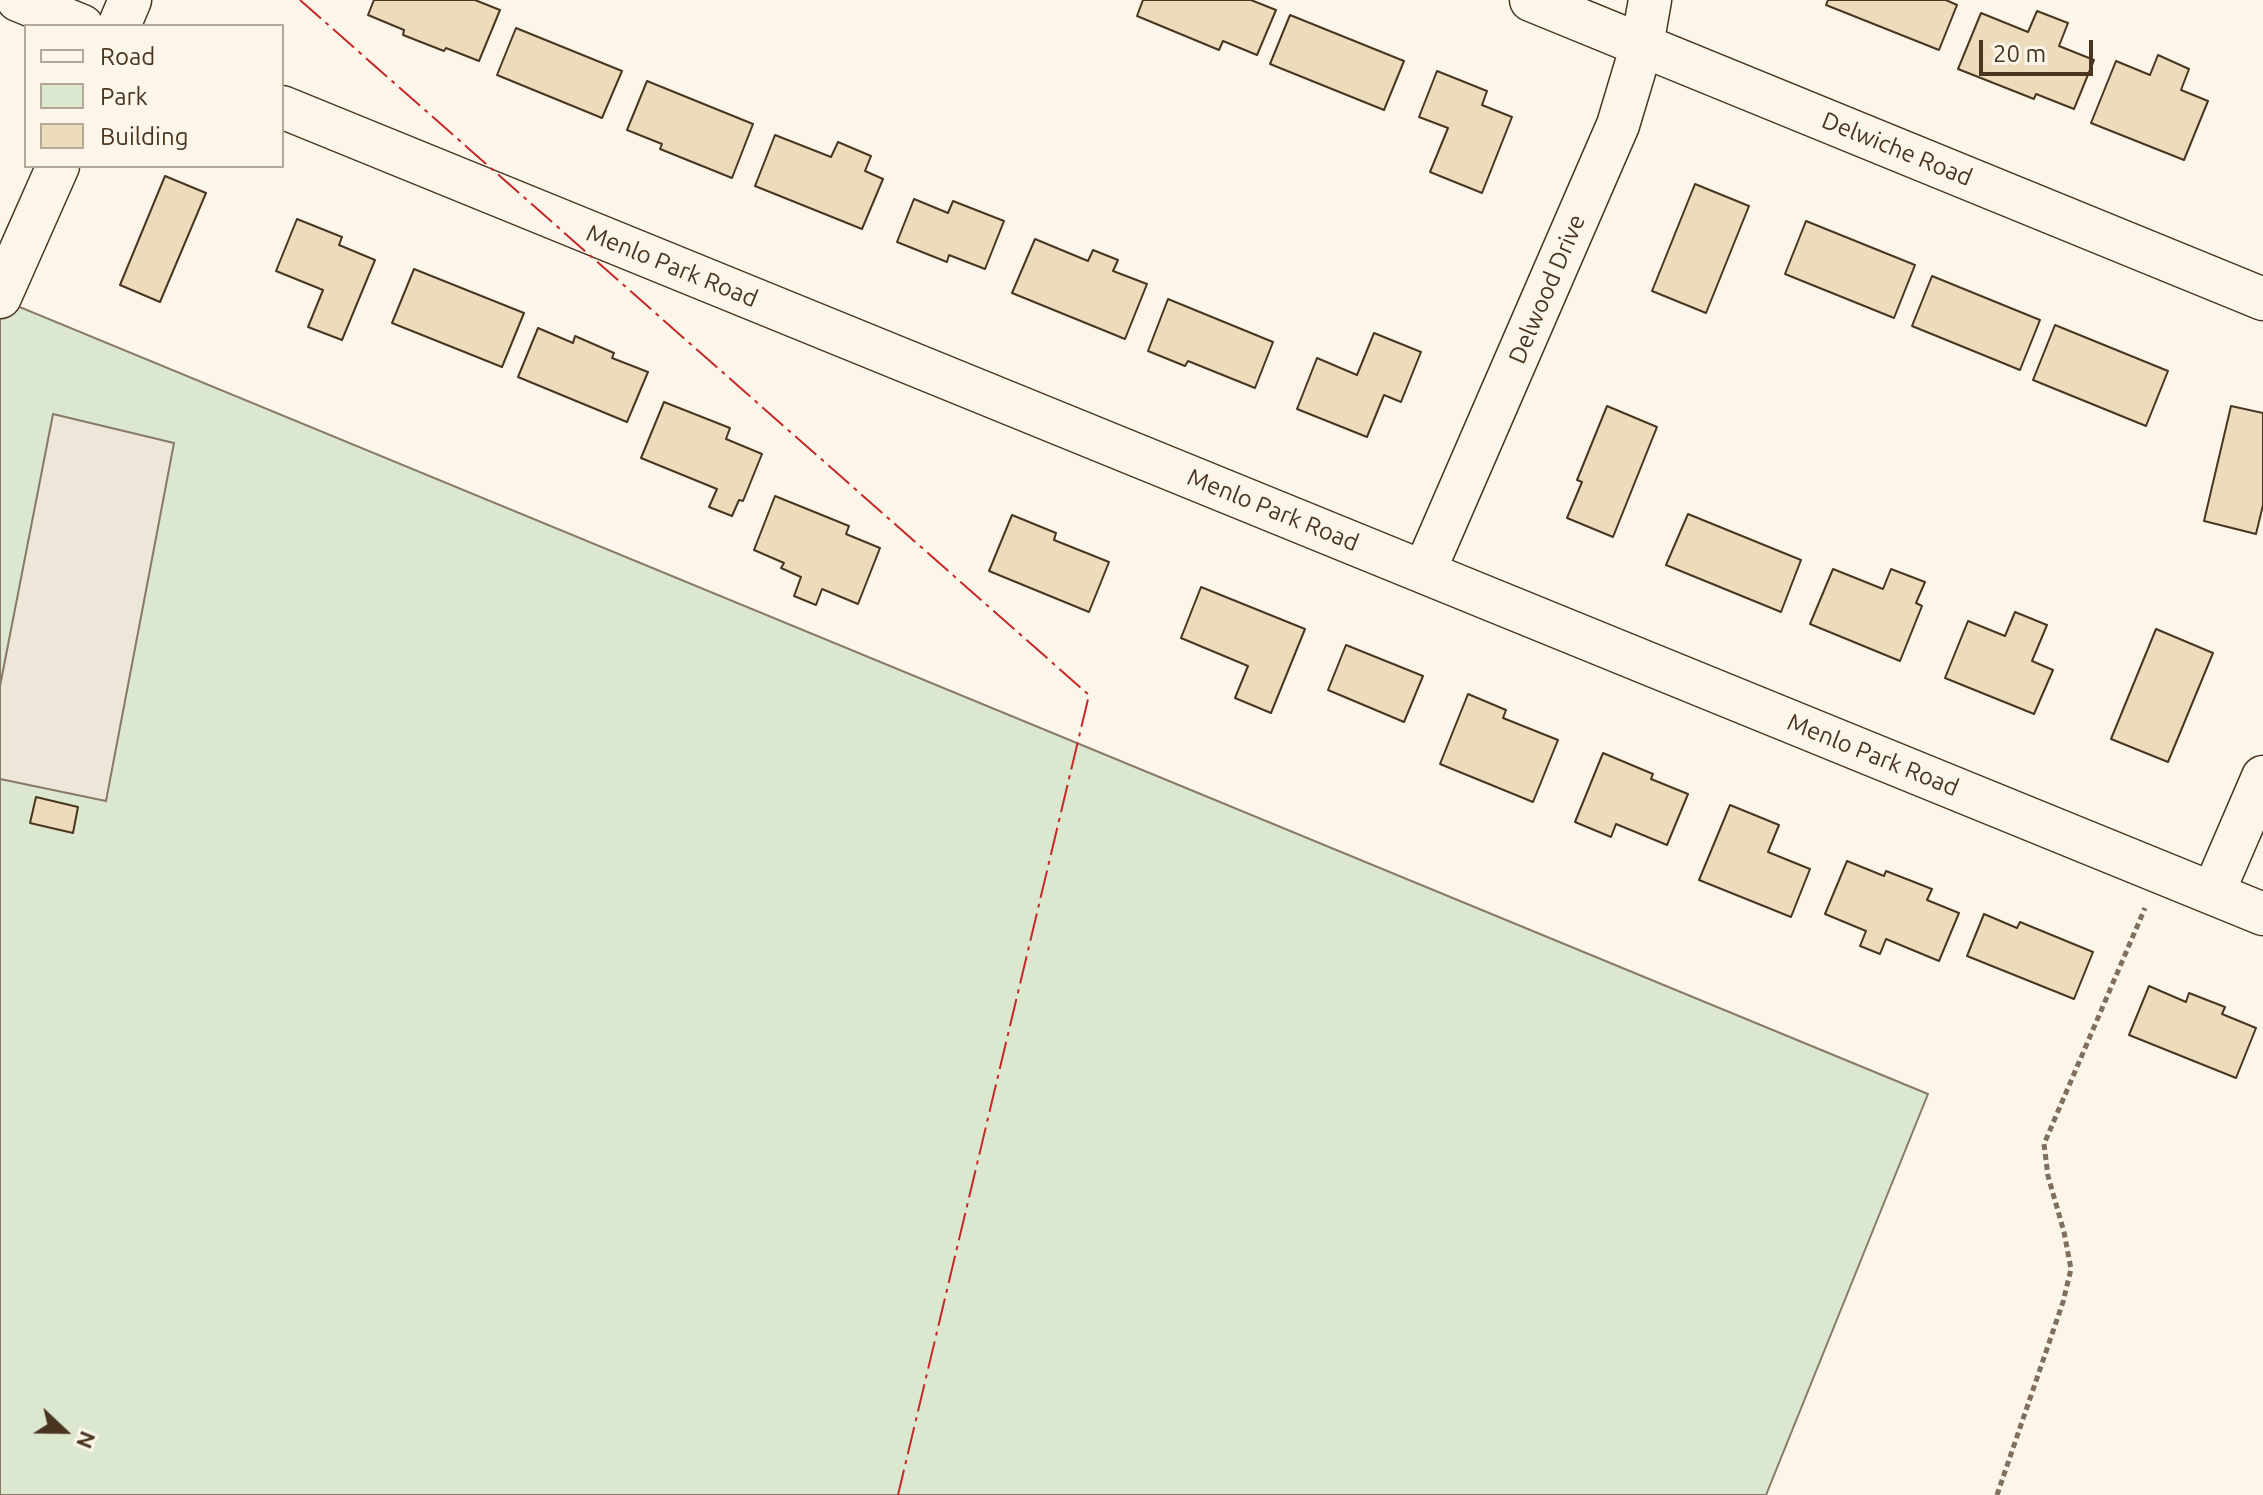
<!DOCTYPE html>
<style>
body{margin:0}
#map{position:relative;width:2263px;height:1495px;overflow:hidden;background:#fbf6e9;font-family:Ubuntu,sans-serif}
canvas{display:block}
.legend{position:absolute;left:24px;top:24px;width:260px;height:144px;box-sizing:border-box;background:#fbf6e9;border:2px solid #b4a999;margin:0;padding:10px 14px;list-style:none;font-size:24px;color:#4a3520}
.legend li{display:flex;align-items:center;gap:16px;height:40px}
.legend b{width:40px;border:2px solid #b4a999}
.north{position:absolute;left:24px;top:1391px;width:80px;height:80px;-webkit-text-stroke:6px #fbf6e9;paint-order:stroke;rotate:112deg;font-size:22px;font-weight:700;line-height:32px;text-align:center;color:#4a3520}
.north::after{content:'';display:block;margin:auto;width:28px;height:36px;background:#4a3520;clip-path:polygon(50% 0,100% 100%,50% 72%,0 100%)}
.scale{position:absolute;left:1979px;top:40px;width:114px;height:36px;box-sizing:border-box;border:4px solid #4a3520;border-top:0;padding-left:10px;font-size:24px;line-height:28px;white-space:nowrap;color:#4a3520;-webkit-text-stroke:6px #fbf6e9;paint-order:stroke}
</style>
<div id="map">
<canvas width="2263" height="1495"></canvas>
<ul class="legend">
<li><b style="height:10px;background:#fbf6e9"></b>Road</li>
<li><b style="height:22px;background:#dce7d0"></b>Park</li>
<li><b style="height:22px;background:#ecdcbc"></b>Building</li>
</ul>
<div class="north">N</div>
<div class="scale">20 m</div>
</div>
<script>
const ctx = document.querySelector('canvas').getContext('2d');
ctx.lineJoin = 'round';
function fill(path, color) { ctx.fillStyle = color; ctx.fill(path, 'evenodd'); }
function stroke(path, color, width, dash) { ctx.strokeStyle = color; ctx.lineWidth = width; ctx.lineCap = dash ? 'butt' : 'round'; ctx.setLineDash(dash || []); ctx.stroke(path); }
function drawText(font, color, halo, rows, align = 'center') {
  ctx.font = font + ' Ubuntu,sans-serif'; ctx.lineWidth = 6; ctx.setLineDash([]); ctx.textBaseline = 'middle'; ctx.strokeStyle = halo; ctx.fillStyle = color; for (const [text, x, y, turn = 0] of rows) {
    ctx.save(); ctx.translate(x, y); ctx.rotate((+turn || 0) * Math.PI / 180); ctx.textAlign = isNaN(turn) ? turn : align; if (halo) ctx.strokeText(text, 0, 0); ctx.fillText(text, 0, 0); ctx.restore();
  }
}
const green = new Path2D(`
 M0,299l1928,795 -162,401h-1766z`);
const parking = new Path2D(`
 M53,414l121,29 -68,358 -106,-22v-93z`);
const building = new Path2D(`
 M374,0h101l25,10 -21,51 -33,-13 -2,3 -41,-16 1,-5 -36,-15z
 M1143,0h108l25,10 -19,45 -34,-14 -4,9 -82,-34z
 M1828,0h118l11,5 -18,45 -113,-45z
 M2037,11l31,12 -9,23 35,14 -20,49 -38,-15 -2,5 -76,-30 23,-56 47,19z
 M1290,15l114,46 -20,49 -114,-46z
 M516,28l106,43 -20,47 -105,-43z
 M2158,55l31,14 -8,21 27,11 -24,59 -93,-37 25,-62 34,14z
 M1437,71l50,20 -5,14 30,12 -30,76 -52,-21 18,-44 -29,-11z
 M647,81l106,43 -21,54 -72,-29 2,-5 -35,-14z
 M775,135l56,22 7,-15 33,14 -6,15 18,8 -21,50 -107,-43z
 M165,176l41,17 -46,109 -40,-17z
 M1695,184l54,22 -43,107 -54,-22z
 M914,199l34,14 5,-12 51,20 -19,48 -36,-14 -2,7 -50,-20z
 M297,219l45,18 -3,8 36,15 -33,80 -34,-13 15,-37 -47,-19z
 M1806,221l109,44 -21,53 -109,-44z
 M1035,239l53,22 5,-11 25,10 -5,11 34,13 -22,55 -113,-46z
 M414,269l110,44 -22,54 -110,-44z
 M1932,276l108,44 -20,50 -108,-44z
 M1168,299l105,43 -18,46 -67,-27 -3,5 -37,-15z
 M2055,325l113,46 -22,55 -113,-46z
 M538,328l35,15 2,-7 39,17 -2,5 36,14 -21,50 -109,-45z
 M1374,333l47,19 -20,50 -17,-7 -17,42 -70,-28 20,-51 40,17z
 M664,402l66,26 -4,11 36,15 -19,47 -4,-1 -7,16 -23,-9 8,-18 -76,-31z
 M1607,406l50,21 -44,110 -46,-19 15,-36 -5,-2z
 M2231,406l32,7v92l-7,29 -52,-13z
 M775,496l74,30 -3,8 34,14 -22,56 -36,-15 -6,16 -22,-9 7,-19 -20,-9 3,-5 -30,-13z
 M1688,514l113,46 -20,52 -115,-47z
 M1012,515l44,18 -2,7 55,22 -20,50 -100,-41z
 M1833,569l50,20 8,-20 34,13 -9,21 6,3 -22,55 -90,-37z
 M1201,587l104,42 -34,84 -36,-15 13,-32 -67,-28z
 M2015,612l32,13 -15,36 21,9 -19,44 -89,-36 23,-57 37,15z
 M2156,629l57,24 -45,109 -57,-23z
 M1346,645l77,31 -19,46 -76,-32z
 M1468,694l38,16 -3,8 55,22 -25,62 -93,-38z
 M1603,753l50,21 -2,5 37,15 -21,51 -51,-21 -5,13 -36,-15z
 M36,797l42,10 -5,26 -43,-10z
 M1730,805l49,20 -11,27 42,17 -19,48 -92,-37z
 M1847,861l37,15 2,-5 46,18 -5,11 32,13 -20,48 -53,-22 -6,15 -20,-8 6,-15 -41,-17z
 M1984,914l33,14 3,-6 73,30 -19,47 -107,-43z
 M2149,986l37,16 3,-9 36,14 -3,7 34,14 -20,50 -107,-43z`);
const path = new Path2D(`
 M1997,1495l66,-193 8,-33 -7,-37 -16,-56 -4,-32 101,-236`);
const minor = new Path2D(`
 M18,0l64,26
 M1531,0l732,299
 M119,26l11,-26
 M282,107l1981,807
 M0,297l58,-131
 M1424,572l194,-447 24,-80 8,-45
 M2213,893l50,-116`);
const power = new Path2D(`
 M300,0l789,695 -191,800`);
const streetNames = [
 ["Delwiche Road",1897,149,22],
 ["Menlo Park Road",672,266,22],
 ["Delwood Drive",1547,289,-67],
 ["Menlo Park Road",1273,510,22],
 ["Menlo Park Road",1873,755,22]
];
fill(green, '#dce7d0');
stroke(green, '#887966', 2);
fill(parking, '#ede7d9');
stroke(parking, '#887966', 2);
fill(building, '#ecdcbc');
stroke(building, '#4a3520', 2);
stroke(minor, '#4a3520', 45);
stroke(path, '#7f6f5c', 5, [6, 4]);
stroke(minor, '#fbf6e9', 42);
stroke(power, '#c62828', 2, [28, 6, 4, 6]);
drawText('24px', '#4a3520', '#fbf6e9', streetNames);
</script>
